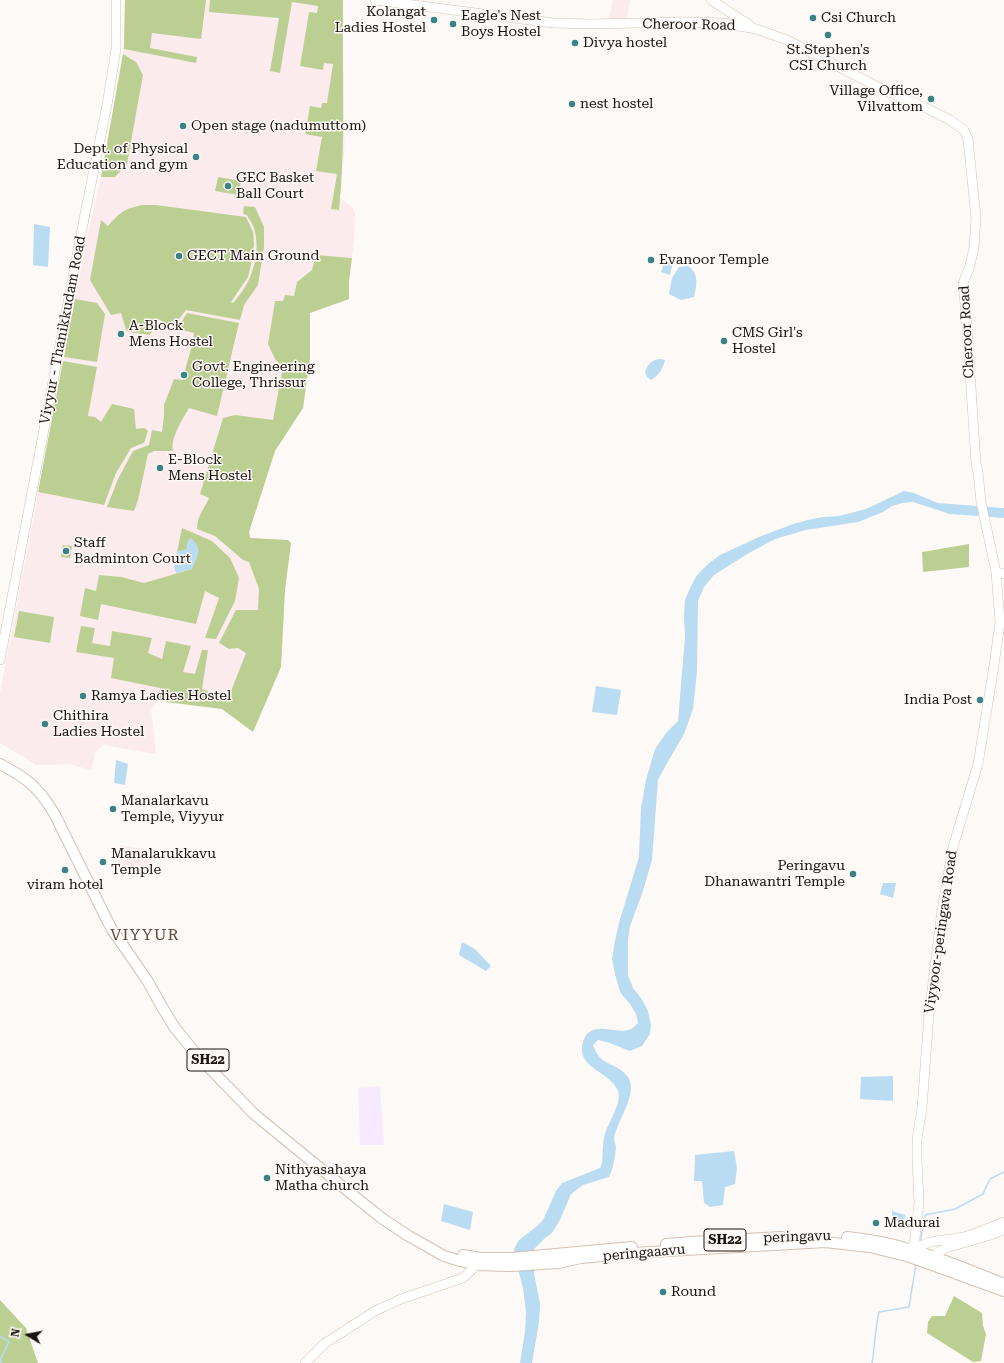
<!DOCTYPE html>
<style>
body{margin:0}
#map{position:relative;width:1004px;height:1363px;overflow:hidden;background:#fdf9f6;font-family:"Roboto Serif",serif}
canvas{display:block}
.north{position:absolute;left:8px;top:1315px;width:40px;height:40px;-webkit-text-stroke:3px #fdf9f6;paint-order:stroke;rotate:280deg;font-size:11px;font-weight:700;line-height:16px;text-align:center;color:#1a130e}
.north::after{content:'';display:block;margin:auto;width:14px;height:18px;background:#1a130e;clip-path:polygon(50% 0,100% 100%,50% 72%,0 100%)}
</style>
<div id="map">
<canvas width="1004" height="1363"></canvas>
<div class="north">N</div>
</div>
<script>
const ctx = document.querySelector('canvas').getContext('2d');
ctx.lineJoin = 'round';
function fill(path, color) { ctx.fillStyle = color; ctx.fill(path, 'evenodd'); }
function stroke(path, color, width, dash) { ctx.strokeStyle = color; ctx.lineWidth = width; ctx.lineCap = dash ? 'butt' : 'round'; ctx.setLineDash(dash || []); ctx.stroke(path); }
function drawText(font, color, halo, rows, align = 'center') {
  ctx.font = font + ' "Roboto Serif",serif'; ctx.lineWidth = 3; ctx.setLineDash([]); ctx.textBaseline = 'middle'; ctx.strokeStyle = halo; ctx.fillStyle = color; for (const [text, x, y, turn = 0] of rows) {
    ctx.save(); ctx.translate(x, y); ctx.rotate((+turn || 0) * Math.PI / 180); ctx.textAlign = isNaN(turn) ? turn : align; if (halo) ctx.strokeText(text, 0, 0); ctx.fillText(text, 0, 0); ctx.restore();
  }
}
const commercial = new Path2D(`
 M380,1086l4,59h-24l-2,-57z`);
const education = new Path2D(`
 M125,0h218l-2,82 4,59 -5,57 12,9 3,6 -1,27 -5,41v18l-39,14v45l-7,50 -28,43 -26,81 1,6 38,2 3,3 -6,47 -4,77 -28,65 -31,-23 -64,-8 -7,9 5,44 -53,-9 -7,6 -5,19 -22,-6 -33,1 -36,-22v-50l85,-445 16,-71 22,-123z
 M613,0h17l-4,21 -17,-1z
 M120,845l31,6 -3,21 -30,-7z`);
const green = new Path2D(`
 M125,0h81l-5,39 -49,-6 -2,15 47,9 -1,6 -72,-14z
 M210,0h133c-1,70 3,140 -4,210l-8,-1 6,-35 -21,-3 6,-34 -17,-3 5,-28 11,2 1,-5h5l6,-39 -9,-1 -1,7 -23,-4 9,-54 8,1 1,-7 -26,-4 -12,71 -10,-2 9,-53 -70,-6z
 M123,54l13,8 7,13 -16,89 -12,13h-14z
 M218,177l23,4 -2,14 -24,-4z
 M142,205h14l90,12 7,15 1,12 -2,16 -4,17 -17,25 2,1c17,-18 28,-45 22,-71 -1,-6 -5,-12 -8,-17l-4,-1 1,-8 11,1 9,20v20l-6,38 -14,20 -4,15 -54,-10 -12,15 -7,-1 -9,-5 -8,16 -21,-3 -3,-2 -5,-17 -10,2 -21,-35 11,-60 7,6c12,-14 16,-17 34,-21z
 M316,255l36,3 -3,23v18l-39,14v45l-7,50 -28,43 -26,81 1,6 38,2 3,3 -6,47 -4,77 -28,65 -31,-23 -64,-8 2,-13 -49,-10 3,-20 -38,-6 5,-26 14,2 -3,15 18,3 2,-15 40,7 -4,15 14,6 4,-18 25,5 -8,26 12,2 7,-24h6l-6,39 26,10 18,-46 -8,-5 -9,1 -10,-6 17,-33h22l1,-21 -10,-27 -6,-2 -28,-24 -18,-7c0,-14 7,-19 12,-31l-9,-4 23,-76 12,-3 38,5 10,-53 -8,-8 -7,-15 7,-43h8l2,-6 9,1 3,-14 15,-12z
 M75,299l22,4 8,11 -8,48 -33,-5z
 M187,313l52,10 -22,93 -28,-8c-6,10 -19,31 -16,43h-19l-6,3 -10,46 -4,11 -27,-4 11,-28 15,-28 16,-6 3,-15 10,2 2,-17v-10l10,-26 9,1c3,-17 9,-31 11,-47l-17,-4z
 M63,361l34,6 -9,49 7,1 6,5 11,-18 22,5 2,20 8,-1 4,3 -4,12 -13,5 -15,25 -12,32 -66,-13z
 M182,528l30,13 18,17 9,20 -4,23 -19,38 -11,-1 14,-40 -14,-7 -9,33 -95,-20 -3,16 -18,-4 5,-28 11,3 3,-16 22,2 23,6 48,-14 -4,-28 -1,8 -10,3z
 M969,544v23l-46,5 -1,-20z
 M63,545l9,1 -2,12 -9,-1z
 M19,611l35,6 -4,26 -36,-6z
 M954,1296l28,17 1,13 3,8 -5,27 -8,1 -46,-29 1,-11 4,-6h13z
 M0,1300l26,28 12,35h-38z`);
const water = new Path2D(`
 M34,224l16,3 -2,40 -15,-2z
 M665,260l8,2 -3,13 -9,-3z
 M688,266c11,7 9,19 6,31l-13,3 -12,-6 3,-16 7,-11z
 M660,359l5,1c-2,8 -6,16 -14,20l-4,-3 -2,-5c3,-8 6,-12 15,-13z
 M904,491l10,2 24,10 65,5h1v10l-54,-4 -37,-12 -11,1 -10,3 -9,6 -25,10 -52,8 -31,9 -26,14 -35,22 -10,12 -6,14 -1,71 -4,37 -9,25 -18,31 -8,15 -6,80 -10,34 -12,32 -2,14v35l5,13 8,10 7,13 3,14 -1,9 -8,12 -12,5c-11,-4 -20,-9 -32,-11l-5,5c7,22 24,17 35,32 11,17 -12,45 -14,62 0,2 2,6 2,9 -1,8 -3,22 -7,29l-26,8 -12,9 -11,26 -8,13 -7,5 -11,11v24l6,31 -1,18 -7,41h-12l5,-31 1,-20 -3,-24 -4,-15 -5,-24 5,-9 18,-14 6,-6 13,-29 6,-8 38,-15 2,-4c1,-10 0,-24 4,-33 4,-11 16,-29 12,-40 -8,-20 -43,-23 -35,-49 1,-3 2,-6 4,-8 15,-14 37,7 51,-11l-2,-9 -6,-10 -10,-12 -5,-18 -3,-15 3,-18 4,-18 20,-66 2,-49 5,-28 9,-31 11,-16 12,-12 7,-84 -1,-21 1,-16 5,-12 7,-13 11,-11 12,-9 39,-18 34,-13 15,-4 14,-3 17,-1 27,-7z
 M191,538c12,11 7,17 1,31l-16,4 -2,-6 3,-15 9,-3 2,-8z
 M596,686l25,4 -4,25 -25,-3z
 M116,760l12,4 -3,21 -11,-2z
 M883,883h13l-3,15 -13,-4z
 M462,942l13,7 16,17 -5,5 -27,-16z
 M893,1076v25l-33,-2 1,-22z
 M734,1151l3,17 -2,16 -10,3 -2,18 -13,2 -6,-4 -2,-22h-8l1,-26z
 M444,1204l29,8 -3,18 -29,-9z
 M892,1211l13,4 -1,11 -12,-2z`);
const stream = new Path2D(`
 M920,1243l5,-28 30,-6 28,-15 7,-15 14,-7
 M0,1336l9,6 -8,16v5
 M872,1363c3,-17 3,-34 7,-51l30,-5 7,-43`);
const secondary = new Path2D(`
 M375,0l178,23 36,1 99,-2 35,1 33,6 31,11 93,48 44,19 26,13 14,10 4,9 8,79 -2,30 -5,21 -6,14 4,44 9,137 2,8 3,30 15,70 8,2
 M711,0l40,26
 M0,660l84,-441 23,-114 9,-56v-49
 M913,1249l17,-7 34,-5 15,-5 25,-10
 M911,1256l4,-18 4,-35 -2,-44v-20l5,-31 7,-94 13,-104 11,-63 25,-83 15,-92 7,-50 -4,-50
 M932,1263l5,-10 9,-5 48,-14 10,-5
 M305,1363l19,-19 51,-33 26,-12 62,-21 14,-13 1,-5`);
const primary = new Path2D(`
 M0,764c27,14 38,23 54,49l57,115 36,52 15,27 13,21 22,27 57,59 105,86 24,19 24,16 37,21 16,5 17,4 34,1 47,-3 23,-5 52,-5 192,-11 45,5 40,10 94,34
 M847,1237c56,5 105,26 157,47
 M666,1244l26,-2 90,-5
 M463,1255l17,3h32l120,-11`);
const markers = [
 [813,18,4,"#3a8385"],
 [434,20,4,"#3a8385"],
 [453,24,4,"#3a8385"],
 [828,35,4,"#3a8385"],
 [575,43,4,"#3a8385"],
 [931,99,4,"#3a8385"],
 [572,104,4,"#3a8385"],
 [183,126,4,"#3a8385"],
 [196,157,4,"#3a8385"],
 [228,186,4,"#3a8385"],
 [179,256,4,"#3a8385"],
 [651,260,4,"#3a8385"],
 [121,334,4,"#3a8385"],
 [724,341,4,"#3a8385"],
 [184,375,4,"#3a8385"],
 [160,468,4,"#3a8385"],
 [66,551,4,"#3a8385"],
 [83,696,4,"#3a8385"],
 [980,700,4,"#3a8385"],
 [45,724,4,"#3a8385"],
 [113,809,4,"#3a8385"],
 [103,862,4,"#3a8385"],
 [65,870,4,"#3a8385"],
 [853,874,4,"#3a8385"],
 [267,1178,4,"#3a8385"],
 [876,1223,4,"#3a8385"],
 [663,1292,4,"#3a8385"]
];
const shields = [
 [208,1060,42],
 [725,1240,42]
];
const shieldNames = [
 ["SH22",208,1060],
 ["SH22",725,1240]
];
const poiNames = [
 ["Kolangat",426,12,"right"],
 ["Ladies Hostel",426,28,"right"],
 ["Eagle's Nest",461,16],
 ["Boys Hostel",461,32],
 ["Csi Church",821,18],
 ["Divya hostel",583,43],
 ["St.Stephen's",828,50,"center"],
 ["CSI Church",828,66,"center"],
 ["Village Office,",923,91,"right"],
 ["Vilvattom",923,107,"right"],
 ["nest hostel",580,104],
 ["Open stage (nadumuttom)",191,126],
 ["Dept. of Physical",188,149,"right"],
 ["Education and gym",188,165,"right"],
 ["GEC Basket",236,178],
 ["Ball Court",236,194],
 ["GECT Main Ground",187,256],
 ["Evanoor Temple",659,260],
 ["A-Block",129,326],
 ["Mens Hostel",129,342],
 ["CMS Girl's",732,333],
 ["Hostel",732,349],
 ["Govt. Engineering",192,367],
 ["College, Thrissur",192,383],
 ["E-Block",168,460],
 ["Mens Hostel",168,476],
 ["Staff",74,543],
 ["Badminton Court",74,559],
 ["Ramya Ladies Hostel",91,696],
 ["India Post",972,700,"right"],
 ["Chithira",53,716],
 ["Ladies Hostel",53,732],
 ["Manalarkavu",121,801],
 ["Temple, Viyyur",121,817],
 ["Manalarukkavu",111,854],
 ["Temple",111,870],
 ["Peringavu",845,866,"right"],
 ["Dhanawantri Temple",845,882,"right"],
 ["viram hotel",65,885,"center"],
 ["Nithyasahaya",275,1170],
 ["Matha church",275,1186],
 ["Madurai",884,1223],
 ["Round",671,1292]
];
const streetNames = [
 ["Cheroor Road",689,25,1],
 ["Viyyur - Thanikkudam Road",63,330,-79],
 ["Cheroor Road",967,332,-93],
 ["Viyyoor-peringava Road",941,932,-82],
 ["peringavu",797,1237,-2],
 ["peringaaavu",644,1253,-5]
];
const quarterNames = [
 ["VIYYUR",145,935]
];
fill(commercial, '#f8eafe');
fill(education, '#fbebed');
fill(green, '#bccf92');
fill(water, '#badcf2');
stroke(stream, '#badcf2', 1.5);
stroke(secondary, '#d5c0b1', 10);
stroke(primary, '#d5c0b1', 12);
stroke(secondary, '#fff', 9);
stroke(primary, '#fff', 10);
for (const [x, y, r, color] of markers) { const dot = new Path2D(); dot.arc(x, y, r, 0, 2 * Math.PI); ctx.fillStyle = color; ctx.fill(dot); stroke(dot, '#fdf9f6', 1.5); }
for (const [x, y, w] of shields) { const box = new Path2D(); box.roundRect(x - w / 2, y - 11, w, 22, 3); ctx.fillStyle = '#fdf9f6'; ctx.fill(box); stroke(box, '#1a130e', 1); }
drawText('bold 13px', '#1a130e', null, shieldNames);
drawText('14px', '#1a130e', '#fdf9f6', poiNames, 'left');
drawText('14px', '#1a130e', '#fdf9f6', streetNames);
ctx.letterSpacing = '1px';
drawText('16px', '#5b493d', '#fdf9f6', quarterNames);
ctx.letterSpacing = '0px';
</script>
